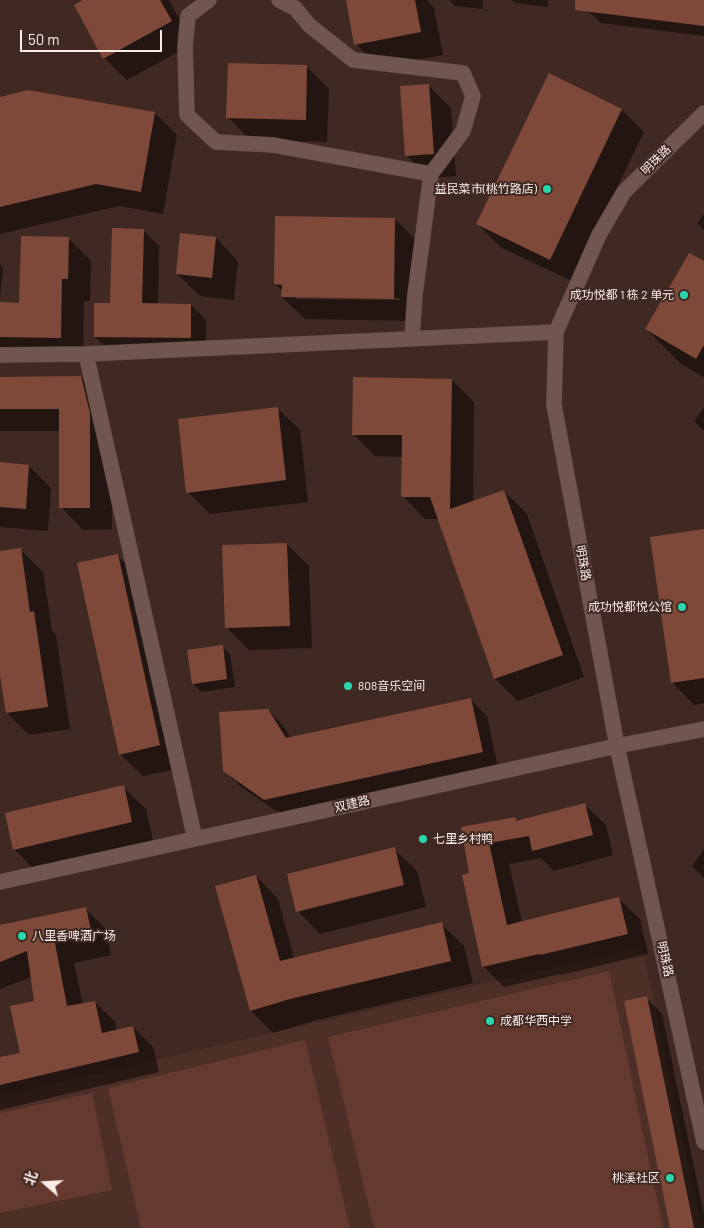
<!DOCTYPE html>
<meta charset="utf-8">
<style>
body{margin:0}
#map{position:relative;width:704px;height:1228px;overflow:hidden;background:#402922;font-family:Barlow,"Noto Sans SC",sans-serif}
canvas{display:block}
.north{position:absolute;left:20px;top:1158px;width:50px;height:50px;-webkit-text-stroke:4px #402922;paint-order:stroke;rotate:289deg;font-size:14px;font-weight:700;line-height:20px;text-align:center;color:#fbebe7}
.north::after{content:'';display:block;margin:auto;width:18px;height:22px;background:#fbebe7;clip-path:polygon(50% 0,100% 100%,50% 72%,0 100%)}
.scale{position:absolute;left:20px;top:30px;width:142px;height:22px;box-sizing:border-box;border:2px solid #fbebe7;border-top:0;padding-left:6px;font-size:15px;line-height:18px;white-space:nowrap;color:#fbebe7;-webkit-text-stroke:4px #402922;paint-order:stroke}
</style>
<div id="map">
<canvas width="704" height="1228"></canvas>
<div class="north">北</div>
<div class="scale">50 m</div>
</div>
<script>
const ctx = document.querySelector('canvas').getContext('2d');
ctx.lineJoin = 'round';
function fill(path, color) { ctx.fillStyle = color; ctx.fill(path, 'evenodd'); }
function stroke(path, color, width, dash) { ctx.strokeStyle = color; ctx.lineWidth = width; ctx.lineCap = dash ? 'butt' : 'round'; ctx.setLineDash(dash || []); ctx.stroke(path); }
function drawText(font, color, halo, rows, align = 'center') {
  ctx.font = font + ' Barlow,"Noto Sans SC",sans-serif'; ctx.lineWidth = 4; ctx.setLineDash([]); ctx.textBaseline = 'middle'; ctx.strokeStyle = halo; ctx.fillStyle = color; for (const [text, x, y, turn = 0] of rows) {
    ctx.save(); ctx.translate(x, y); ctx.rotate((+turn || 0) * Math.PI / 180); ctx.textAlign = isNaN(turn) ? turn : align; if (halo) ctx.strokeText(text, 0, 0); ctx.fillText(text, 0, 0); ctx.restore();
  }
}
const built = new Path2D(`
 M642,947l60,281h-702v-132z`);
const green = new Path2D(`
 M609,971l54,257h-289l-46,-191z
 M305,1040l45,188h-209l-33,-140z
 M92,1093l20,97 -112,23v-100z`);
const shadow = new Path2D(`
 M86,0h83l24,44 -66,36 -23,-22z
 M348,0h79l7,8 9,47 -65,12 -22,-23z
 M449,0h34v9l-28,-3z
 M512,0h36v7l-33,-4z
 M590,0h114v36l-103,-13 -13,-12z
 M306,66l23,23 -2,53 -77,-2 -22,-23z
 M428,85l23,23 5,68 -27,2 -23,-23z
 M0,98l155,15 22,22 -14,79 -44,-8 -119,28z
 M622,110l22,22 -72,149 -72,-34 -22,-23z
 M704,214v16l-7,-7z
 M395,219l22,22 -1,80 -111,-2 -23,-22v-6l-7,-7zM296,296l104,2v2l-104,-1z
 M143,230l16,16 -1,59h33l15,15v33l-95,-1 -16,-15 16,-32z
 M68,238l23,23 -1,40h-6l-1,59 -83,-1v-55h20z
 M216,238l22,23 -4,39 -34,-4 -23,-22z
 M704,263v114l-23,-13 -35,-35z
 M0,265l3,3 -3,29z
 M81,377l22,23 9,36v93l-29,1 -22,-23 -1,-76h-60v-53z
 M452,380l22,22 -1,100 31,-11 23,23 57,163 -66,24 -23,-22 -56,-160h-14l-22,-23v-39l-28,-1 -22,-22z
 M704,407v24l-10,-10z
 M277,408l23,22 8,72 -98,12 -22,-22z
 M0,464l29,2 22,22 -3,43 -48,-4z
 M704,530v173l-10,2 -22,-23z
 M287,544l22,22 3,82 -63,2 -22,-22z
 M20,549l23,23 9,58 4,5 14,94 -41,6 -22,-22 -7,-46v-114z
 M117,555l23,23 42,190 -39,8 -23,-22z
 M222,646l8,8 5,33 -34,5 -8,-8z
 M471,700l16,16 11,52 -216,47 -41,-28 -17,-17 44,-60 16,17 7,11z
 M123,787l23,22 8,35 -118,27 -22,-22z
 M585,805l21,20 7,30 -59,16 -13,-13 -32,6 13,58 97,-23 21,20 8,35 -87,21 -1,-1 -56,13 -21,-21 -21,-138 53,-9 3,3z
 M394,849l23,22 9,36 -106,27 -22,-23z
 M704,849v29l-12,-12z
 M256,876l22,23 16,59 147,-34 23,22 9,37 -160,38 -40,12 -22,-22z
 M86,909l20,20 5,26 -37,8 9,42 12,-3 20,20 2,9 16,-4 20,20 6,25 -159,38v-51l21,-6 14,-51 -3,-25 -32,12v-63z
 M646,997l16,17 42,201v13h-32z`);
const building = new Path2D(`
 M83,0h77l12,21 -69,38 -29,-54z
 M346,0h69l6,32 -67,13z
 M575,0h129v26l-129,-16z
 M228,63l79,2 -1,55 -80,-2z
 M549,73l73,36 -72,151 -74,-36z
 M429,84l5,70 -29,2 -5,-70z
 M28,90l127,22 -14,80 -45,-8 -96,23v-110z
 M275,216l120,2 -1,81 -113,-2 1,-12 -8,-1z
 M112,228l32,1 -2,74 49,1v34l-97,-1v-34h16z
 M180,233l36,4 -4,41 -36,-4z
 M21,236l48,1 -1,42h-6l-1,59 -61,-1v-35l19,1z
 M689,253l15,8v84l-8,14 -51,-30z
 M81,376l9,37v95h-31v-99h-59v-32z
 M353,377l99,2 -2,130 54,-19 59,165 -69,24 -64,-182h-29l1,-62h-50z
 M278,407l8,73 -100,13 -8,-74z
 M0,462l29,3 -3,44 -26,-2z
 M704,529v149l-33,5 -21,-146z
 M287,543l3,83 -65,2 -3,-83z
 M21,548l9,64 4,-1 14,96 -42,6 -6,-37v-125z
 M118,554l42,191 -41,10 -42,-192z
 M223,645l4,34 -35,5 -5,-34z
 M471,698l12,54 -219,48 -41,-29 -4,-59 49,-3 18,29z
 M124,785l8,37 -119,28 -8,-37z
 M585,803l8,32 -61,16 -3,-15 -40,7 18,82 112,-28 9,37 -88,21 -1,-1 -57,13 -20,-92 7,-2 -8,-46 55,-10v4z
 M395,847l9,38 -108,27 -9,-38z
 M256,875l24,86 162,-39 9,39 -161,38 -40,12 -35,-125z
 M86,907l6,28 -37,8 12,63 28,-5 7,32 31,-7 6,26 -139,33v-28l20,-4 -10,-47 24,-5 -7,-50 -27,11v-37z
 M647,996l47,232h-24l-46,-227z`);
const minor = new Path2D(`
 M209,0l-21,16 -3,31 2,68 29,27 57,3 158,29 32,-43 10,-35 -10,-23 -110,-13 -44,-35 -14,-17 -16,-8
 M704,113l-80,79 -25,43 -43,97 -2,73 63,341 87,396
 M412,338l3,-43 16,-121
 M86,354l109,485
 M0,355l86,-1 470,-22
 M0,882l617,-136 87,-17`);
const markers = [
 [547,189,5,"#2ad5ac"],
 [684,295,5,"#2ad5ac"],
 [682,607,5,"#2ad5ac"],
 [348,686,5,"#2ad5ac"],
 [423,839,5,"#2ad5ac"],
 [22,936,5,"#2ad5ac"],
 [490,1021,5,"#2ad5ac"],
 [670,1178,5,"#2ad5ac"]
];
const streetNames = [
 ["明珠路",656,160,-45],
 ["明珠路",583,563,79],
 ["双建路",352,804,-13],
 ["明珠路",665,959,77]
];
const poiNames = [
 ["益民菜市(桃竹路店)",537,189],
 ["成功悦都 1 栋 2 单元",674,295],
 ["成功悦都悦公馆",672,607],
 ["808音乐空间",358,686,"left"],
 ["七里乡村鸭",433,839,"left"],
 ["八里香啤酒广场",32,936,"left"],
 ["成都华西中学",500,1021,"left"],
 ["桃溪社区",660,1178]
];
fill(built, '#4d2f27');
fill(green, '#653a2e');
fill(shadow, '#0007');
fill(building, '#7f4939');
stroke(minor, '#594540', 16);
stroke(minor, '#70564f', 15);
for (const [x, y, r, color] of markers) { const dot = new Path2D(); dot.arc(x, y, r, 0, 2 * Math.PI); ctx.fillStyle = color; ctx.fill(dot); stroke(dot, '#402922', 2); }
drawText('12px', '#fbebe7', '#402922', streetNames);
drawText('12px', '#fbebe7', '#402922', poiNames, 'right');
</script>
